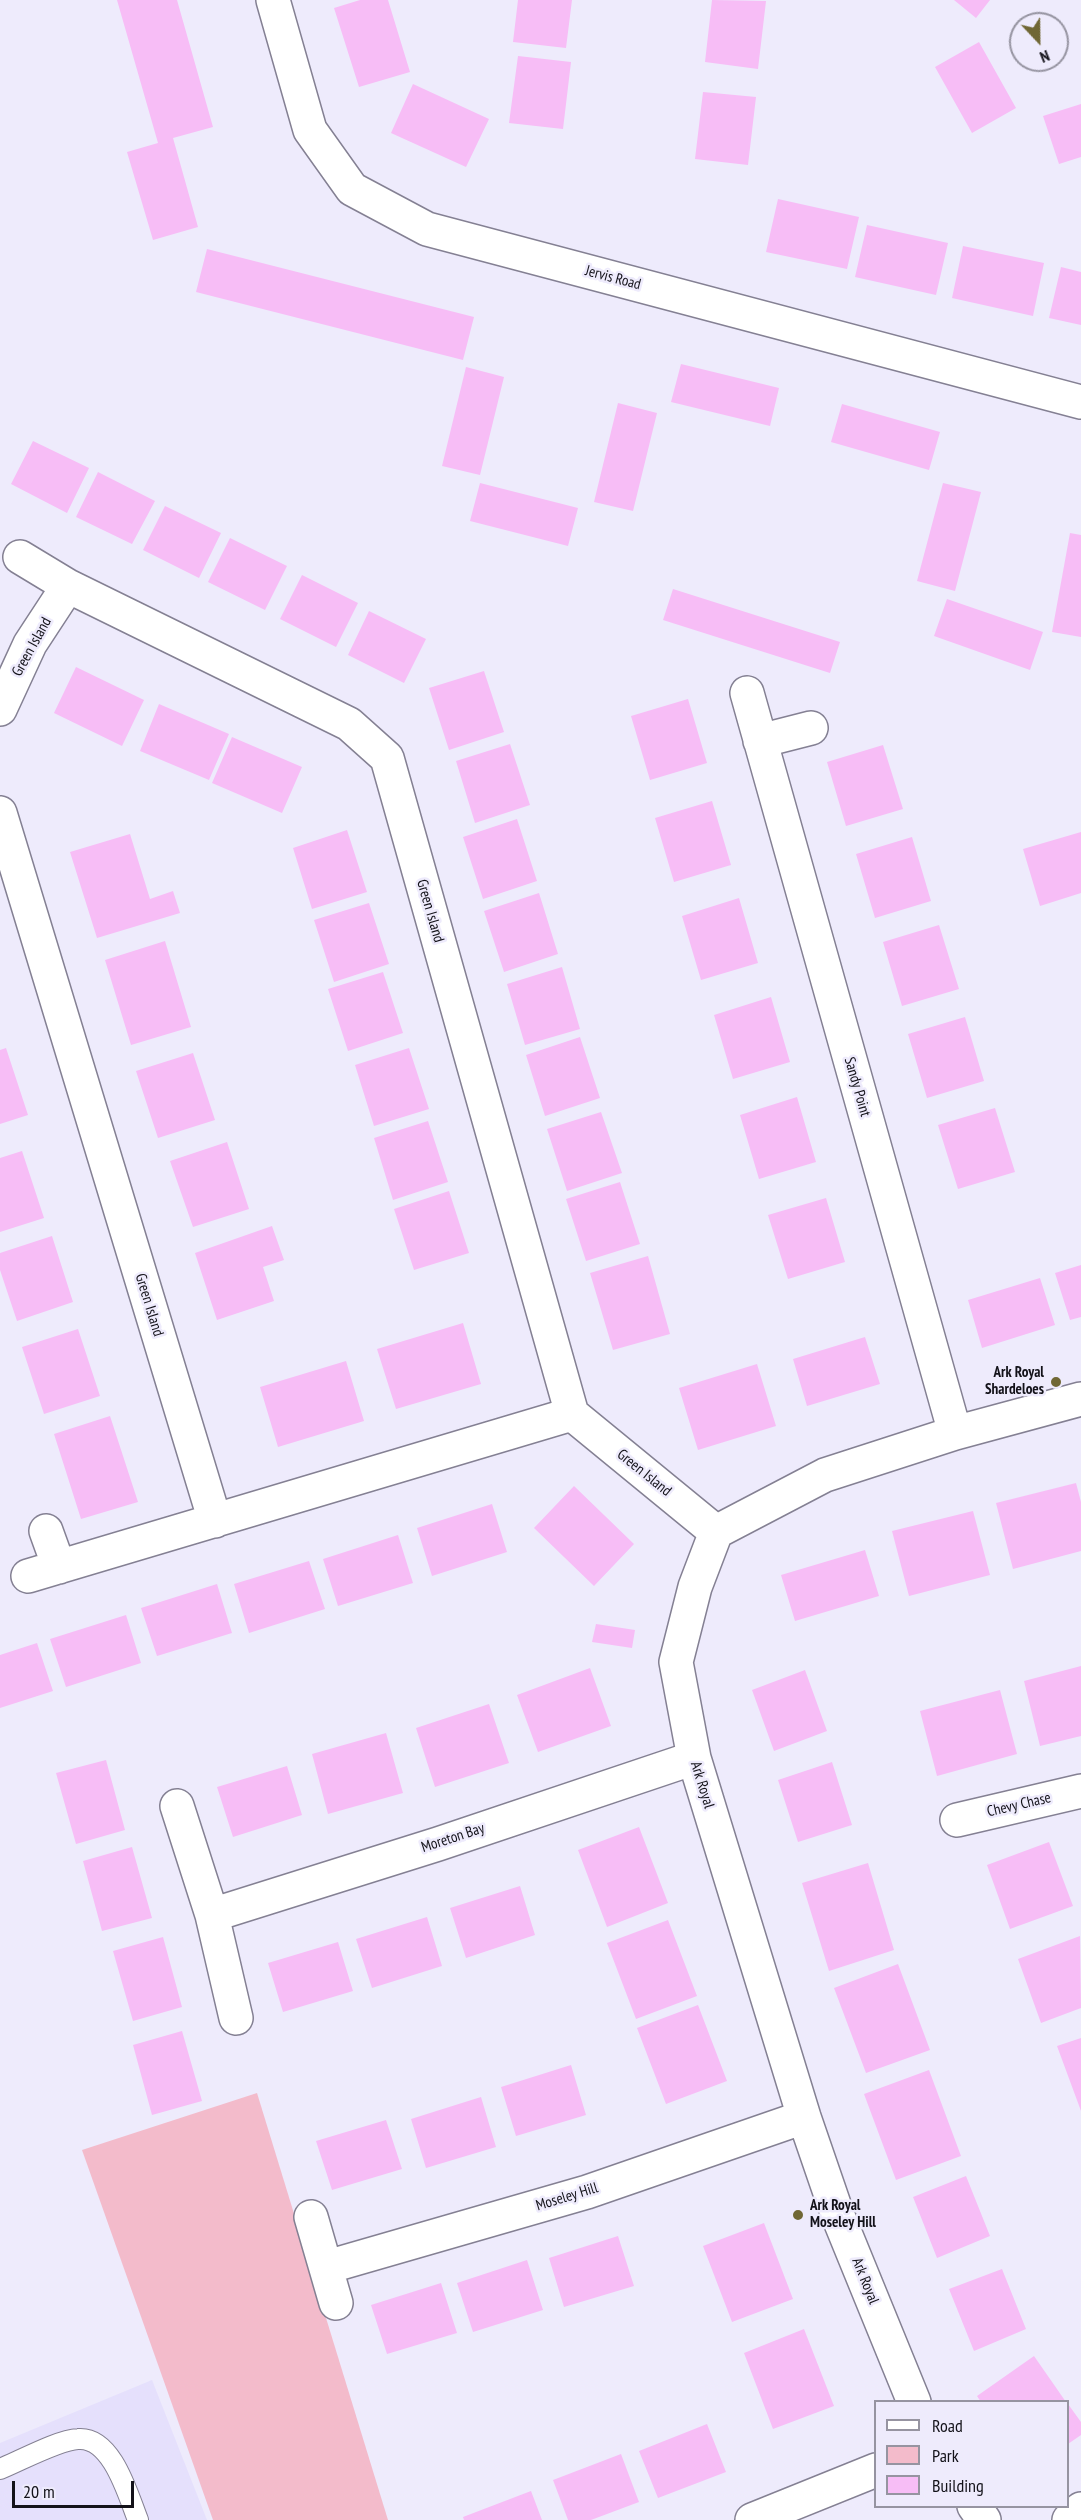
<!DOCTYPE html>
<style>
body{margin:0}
#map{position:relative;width:1081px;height:2520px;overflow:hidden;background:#eeebfc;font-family:"PT Sans Narrow",sans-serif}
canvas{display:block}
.legend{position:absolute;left:874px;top:2400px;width:195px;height:108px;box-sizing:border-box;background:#eeebfc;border:2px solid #9694a1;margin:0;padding:8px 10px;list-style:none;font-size:18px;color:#131219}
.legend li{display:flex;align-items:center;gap:12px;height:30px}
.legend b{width:30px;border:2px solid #9694a1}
.north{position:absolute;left:1009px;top:12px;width:60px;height:60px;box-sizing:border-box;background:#eeebfc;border:2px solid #9694a1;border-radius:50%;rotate:158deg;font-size:16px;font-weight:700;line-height:24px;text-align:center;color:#131219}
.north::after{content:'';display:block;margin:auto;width:21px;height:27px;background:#706734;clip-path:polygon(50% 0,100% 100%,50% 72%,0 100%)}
.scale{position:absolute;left:12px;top:2481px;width:122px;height:27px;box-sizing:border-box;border:3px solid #131219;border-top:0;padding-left:8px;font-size:18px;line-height:21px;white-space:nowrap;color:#131219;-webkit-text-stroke:4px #eeebfc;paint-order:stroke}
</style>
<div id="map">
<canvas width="1081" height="2520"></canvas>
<ul class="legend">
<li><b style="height:8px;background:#fff"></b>Road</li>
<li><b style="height:16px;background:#f3bbcb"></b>Park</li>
<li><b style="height:16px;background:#f7bdf6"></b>Building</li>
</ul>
<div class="north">N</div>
<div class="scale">20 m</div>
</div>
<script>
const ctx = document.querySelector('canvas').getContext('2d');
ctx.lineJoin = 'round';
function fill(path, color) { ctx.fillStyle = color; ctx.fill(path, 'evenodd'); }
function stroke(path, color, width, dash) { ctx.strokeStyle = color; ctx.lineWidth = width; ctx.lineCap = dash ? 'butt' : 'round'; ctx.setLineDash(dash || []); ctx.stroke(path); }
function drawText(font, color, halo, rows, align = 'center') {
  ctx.font = font + ' "PT Sans Narrow",sans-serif'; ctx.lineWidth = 5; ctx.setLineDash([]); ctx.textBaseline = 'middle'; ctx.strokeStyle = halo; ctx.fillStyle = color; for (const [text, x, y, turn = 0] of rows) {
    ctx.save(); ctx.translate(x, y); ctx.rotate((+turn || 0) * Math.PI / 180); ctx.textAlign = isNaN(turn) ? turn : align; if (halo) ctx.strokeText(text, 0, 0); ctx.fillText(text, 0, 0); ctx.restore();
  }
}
const built = new Path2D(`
 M152,2380l55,140h-207v-77z`);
const green = new Path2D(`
 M257,2093l131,427h-175l-131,-370z`);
const building = new Path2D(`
 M117,0h60l36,127 -40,11 25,89 -45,13 -26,-88 31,-9z
 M360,0h28l22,72 -51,15 -25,-79z
 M518,0h54l-6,48 -53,-6z
 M712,0l54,1 -8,68 -53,-7z
 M954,0h36l-14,18z
 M979,42l37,66 -44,25 -37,-66z
 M518,56l53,6 -8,67 -54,-6z
 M413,84l76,35 -23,48 -75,-34z
 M703,92l53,5 -8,68 -53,-6z
 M1081,104v53l-22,7 -16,-48z
 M778,199l81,18 -12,52 -81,-17z
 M867,225l81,18 -12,52 -81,-18z
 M963,246l81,17 -11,53 -81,-18z
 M207,249l267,68 -11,43 -267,-68z
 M1061,267l20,5v53l-32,-7z
 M681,364l98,24 -9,38 -99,-24z
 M466,367l38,10 -24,98 -38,-9z
 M618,403l39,10 -24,98 -39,-9z
 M842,404l98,28 -11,38 -98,-28z
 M33,441l56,27 -22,45 -56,-29z
 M98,472l57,29 -23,43 -56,-27z
 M480,483l98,25 -10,38 -98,-25z
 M943,483l38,9 -26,99 -38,-10z
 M165,506l56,27 -22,45 -56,-28z
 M1070,533l11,2v102l-29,-5z
 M230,538l57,28 -22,44 -57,-28z
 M302,575l56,28 -22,44 -56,-28z
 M673,589l167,53 -10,31 -167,-53z
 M947,599l96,33 -13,38 -96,-34z
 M369,611l57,28 -22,44 -56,-28z
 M76,667l68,33 -22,46 -68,-33z
 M484,671l20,61 -55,18 -20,-62z
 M688,699l19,64 -57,17 -19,-64z
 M159,704l70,30 -20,46 -69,-29z
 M232,737l70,30 -20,46 -70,-30z
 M510,744l20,61 -55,18 -19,-62z
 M883,745l20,64 -57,17 -19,-64z
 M712,801l19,64 -57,17 -19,-64z
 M517,819l20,62 -54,18 -20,-62z
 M347,830l20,62 -55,17 -19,-61z
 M1081,832v61l-41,13 -17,-57z
 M130,834l20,65 23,-8 7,22 -83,25 -27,-86z
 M912,837l19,64 -56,17 -19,-64z
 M539,893l19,61 -54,18 -20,-61z
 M739,898l19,65 -57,17 -19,-64z
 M369,903l20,61 -55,18 -20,-62z
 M939,925l20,64 -57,17 -19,-64z
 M165,941l26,86 -60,18 -26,-85z
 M562,967l18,62 -55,16 -18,-61z
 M383,972l20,61 -55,18 -20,-62z
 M771,997l19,65 -57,17 -19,-64z
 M965,1017l19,64 -57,17 -19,-64z
 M580,1037l20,61 -55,18 -19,-61z
 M6,1048l22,67 -28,9v-74z
 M409,1048l20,61 -55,17 -19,-61z
 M193,1053l22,67 -57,18 -22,-67z
 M797,1097l19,65 -57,17 -19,-64z
 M995,1108l20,64 -57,17 -20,-64z
 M601,1112l21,61 -55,18 -20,-62z
 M428,1121l20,61 -55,18 -19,-62z
 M227,1142l22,67 -56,18 -23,-66z
 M22,1151l22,67 -44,14v-74z
 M620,1182l20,62 -54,17 -20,-62z
 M449,1191l20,62 -55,17 -20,-61z
 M826,1198l19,64 -57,17 -20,-64z
 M272,1226l12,34 -21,7 11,34 -57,19 -22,-67z
 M52,1236l21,66 -56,19 -17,-51v-17z
 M648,1256l22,78 -57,16 -23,-77z
 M1081,1265v52l-11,3 -15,-47z
 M1040,1278l15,47 -73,23 -14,-48z
 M463,1323l18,61 -85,25 -19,-60z
 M78,1329l22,67 -56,18 -22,-67z
 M865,1337l15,47 -73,22 -14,-47z
 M346,1361l18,60 -86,26 -18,-60z
 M757,1364l19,62 -78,24 -19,-62z
 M110,1416l28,86 -57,17 -27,-85z
 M1076,1483l5,19v49l-68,18 -17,-66z
 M574,1486l60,58 -40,42 -60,-58z
 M492,1504l15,48 -75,24 -15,-48z
 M973,1511l17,64 -81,21 -17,-65z
 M398,1535l15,48 -75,23 -15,-47z
 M865,1550l14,46 -84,25 -14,-46z
 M309,1561l16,48 -76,24 -15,-49z
 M217,1584l15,49 -75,23 -16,-48z
 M126,1615l15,48 -75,24 -16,-48z
 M596,1624l39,6 -3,18 -40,-6z
 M37,1643l16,48 -53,17v-53z
 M1081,1666v70l-41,10 -16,-65z
 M590,1668l21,58 -73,26 -21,-57z
 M805,1670l22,61 -53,20 -22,-61z
 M1000,1690l17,64 -80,22 -17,-65z
 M489,1704l20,59 -74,24 -19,-59z
 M386,1733l17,60 -75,21 -16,-60z
 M106,1760l19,70 -49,14 -20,-71z
 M832,1762l20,63 -54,17 -20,-62z
 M287,1766l15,49 -69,22 -16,-50z
 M639,1827l29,76 -61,24 -29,-77z
 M1049,1842l24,64 -63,23 -23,-64z
 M132,1847l20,71 -50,13 -19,-70z
 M868,1863l26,87 -65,21 -27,-88z
 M520,1886l15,49 -69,23 -16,-50z
 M427,1917l15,49 -70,22 -16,-49z
 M668,1920l29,76 -61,23 -29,-76z
 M1080,1936l1,72 -40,15 -23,-64z
 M163,1937l19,70 -49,14 -20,-70z
 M338,1942l15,49 -70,21 -15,-49z
 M898,1964l32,86 -64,23 -32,-85z
 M698,2005l29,76 -61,23 -29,-76z
 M182,2031l20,70 -50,14 -19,-70z
 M1081,2038v73l-24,-65z
 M571,2065l15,50 -70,21 -15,-49z
 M929,2070l32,86 -65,24 -32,-86z
 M481,2097l15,50 -70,21 -15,-49z
 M386,2120l16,49 -70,21 -16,-49z
 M966,2176l24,60 -53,22 -24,-61z
 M764,2223l29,76 -61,23 -29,-76z
 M618,2236l16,50 -70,21 -15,-49z
 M527,2260l16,50 -70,22 -16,-49z
 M1002,2269l24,60 -52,22 -25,-62z
 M441,2283l16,50 -70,21 -16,-49z
 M804,2329l30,77 -61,23 -29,-76z
 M1034,2356l32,46h-85l-4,-6z
 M1068,2404l13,18v13l-13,9z
 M707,2424l19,48 -68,26 -19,-47z
 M621,2454l18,48 -48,18h-23l-15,-40z
 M531,2491l11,29h-78l-1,-3z`);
const lane = new Path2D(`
 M0,2469c20,-8 58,-29 78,-30 34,-3 50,56 60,81`);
const street = new Path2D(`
 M273,0l37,130 42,59 75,40 654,173
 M20,557l48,29
 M747,693l208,740
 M0,709l30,-65 38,-58 281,138 38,34 185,656 144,118
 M760,741l51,-13
 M0,813l215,708
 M46,1531l13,36
 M28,1576l544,-162
 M177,1806l35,109 24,103
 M957,1820l124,-29
 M212,1915l226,-71 256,-86
 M311,2217l25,86
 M327,2267l260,-75 217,-75
 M914,2402l-76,-186 -34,-99 -110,-359 -18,-96 19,-75 21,-55 109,-57 130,-42 126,-34
 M974,2506l10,14
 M752,2520l124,-50
 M1069,2520l12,-11`);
const markers = [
 [1056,1382,6,"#706734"],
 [798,2215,6,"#706734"]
];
const streetNames = [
 ["Jervis Road",613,278,15],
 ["Green Island",32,647,-61],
 ["Green Island",430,911,74],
 ["Sandy Point",857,1087,74],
 ["Green Island",149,1305,73],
 ["Green Island",644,1473,39],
 ["Ark Royal",702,1785,73],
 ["Chevy Chase",1019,1805,-13],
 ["Moreton Bay",453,1838,-18],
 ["Moseley Hill",567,2197,-17],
 ["Ark Royal",865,2281,68]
];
const poiNames = [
 ["Ark Royal",1044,1373],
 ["Shardeloes",1044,1390],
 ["Ark Royal",810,2206,"left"],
 ["Moseley Hill",810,2223,"left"]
];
fill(built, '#e5e0fc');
fill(green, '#f3bbcb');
fill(building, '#f7bdf6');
stroke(lane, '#848093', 22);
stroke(street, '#848093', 36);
stroke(lane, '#fff', 20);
stroke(street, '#fff', 33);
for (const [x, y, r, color] of markers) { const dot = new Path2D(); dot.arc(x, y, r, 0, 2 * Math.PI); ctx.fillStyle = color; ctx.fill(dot); stroke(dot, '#eeebfc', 2); }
drawText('15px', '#131219', '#eeebfc', streetNames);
drawText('bold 15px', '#131219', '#eeebfc', poiNames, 'right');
</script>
